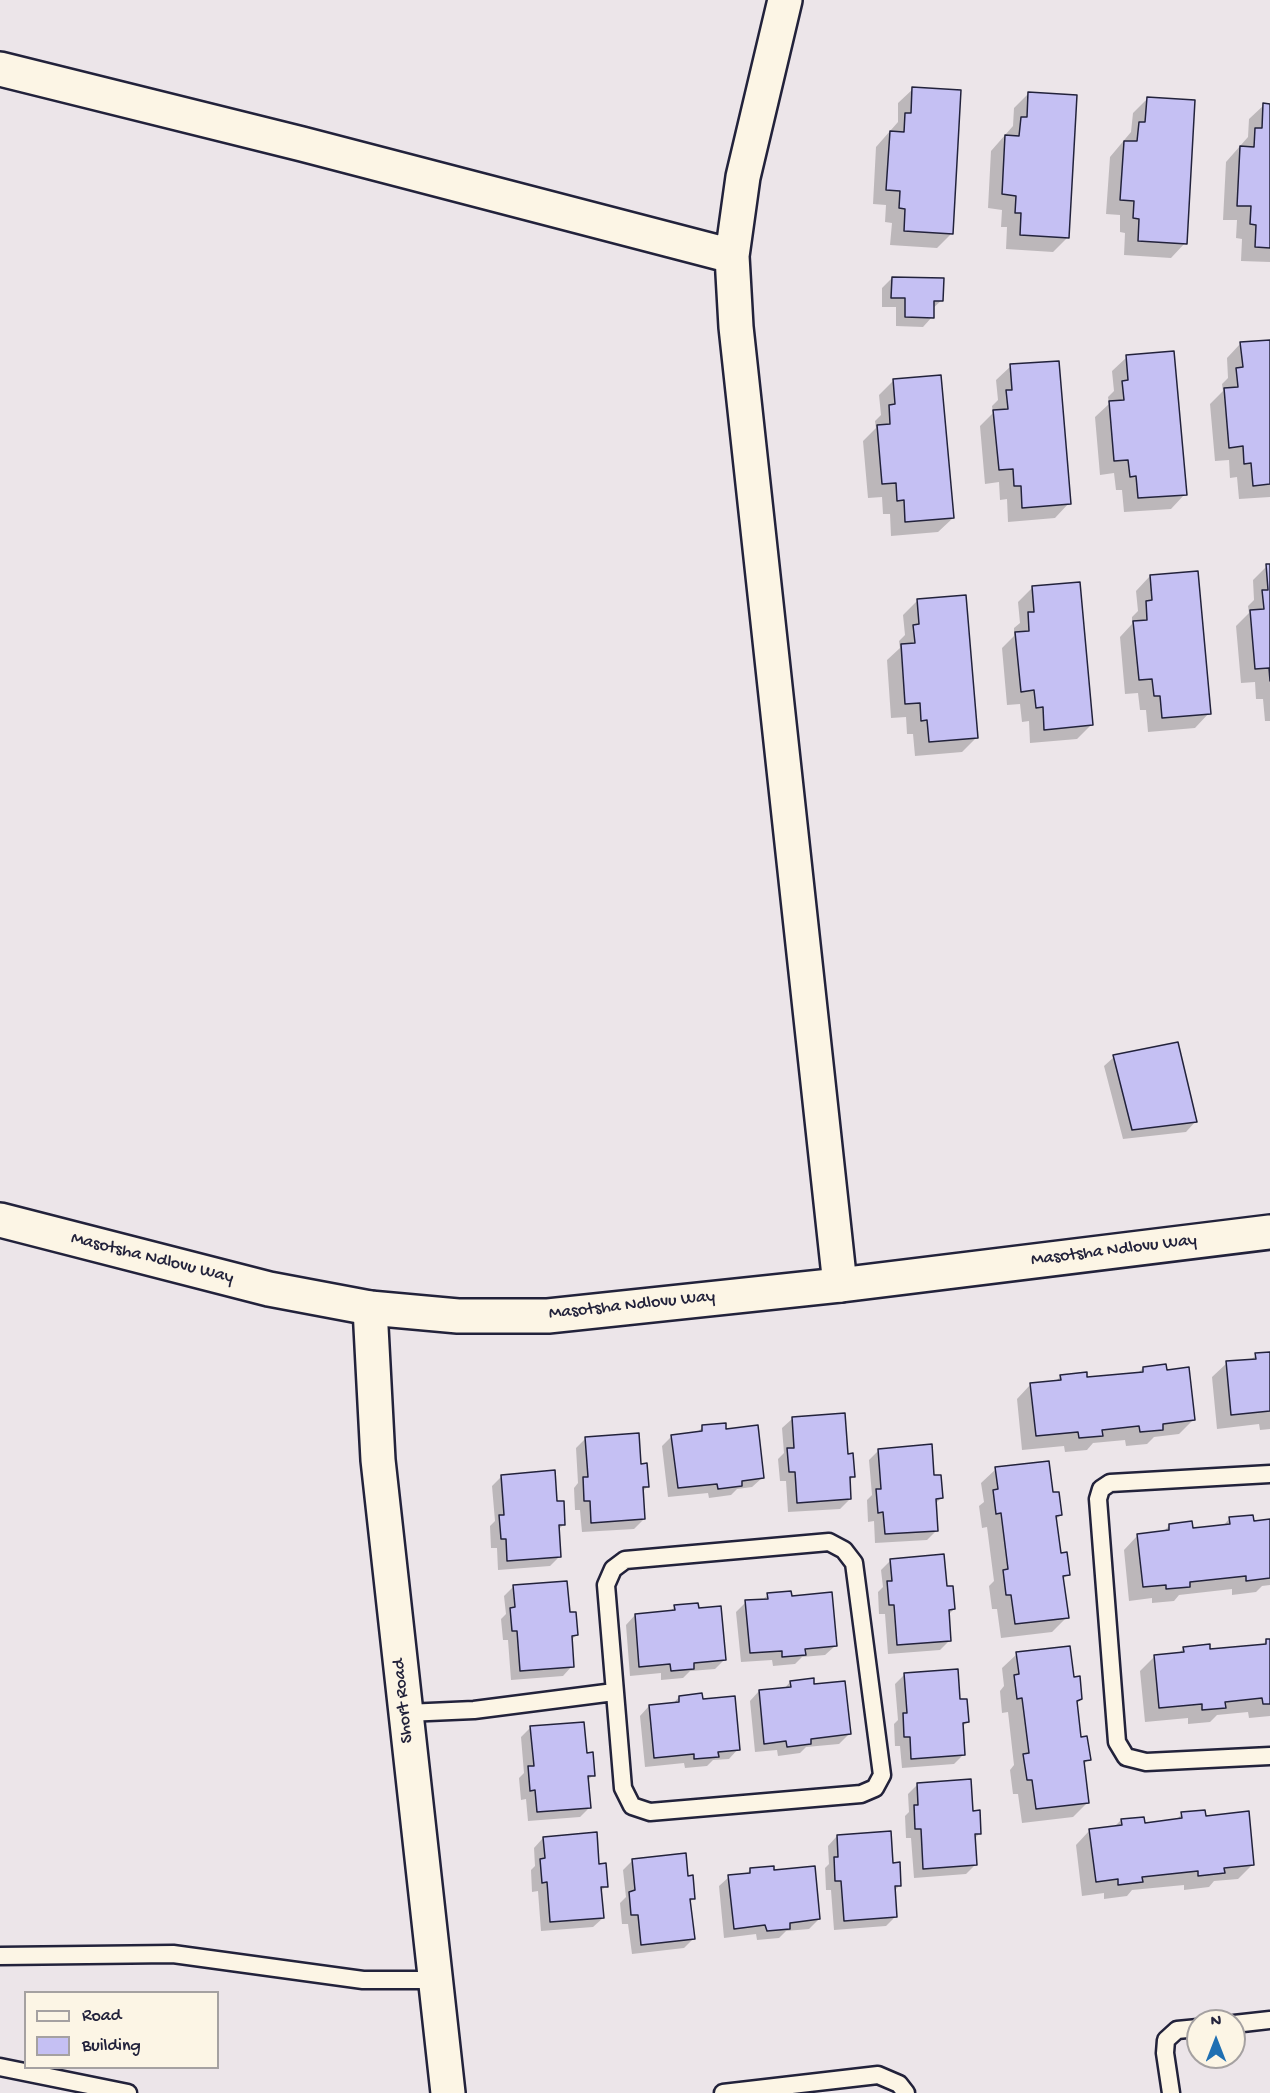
<!DOCTYPE html>
<style>
body{margin:0}
#map{position:relative;width:1270px;height:2093px;overflow:hidden;background:#ece5e9;font-family:"Gochi Hand",sans-serif}
canvas{display:block}
.legend{position:absolute;left:24px;top:1991px;width:195px;height:78px;box-sizing:border-box;background:#fcf5e5;border:2px solid #a5a1a1;margin:0;padding:8px 10px;list-style:none;font-size:18px;color:#22223b}
.legend li{display:flex;align-items:center;gap:12px;height:30px}
.legend b{width:30px;border:2px solid #a5a1a1}
.north{position:absolute;left:1186px;top:2009px;width:60px;height:60px;box-sizing:border-box;background:#fcf5e5;border:2px solid #a5a1a1;border-radius:50%;rotate:0deg;font-size:16px;font-weight:700;line-height:24px;text-align:center;color:#22223b}
.north::after{content:'';display:block;margin:auto;width:21px;height:27px;background:#1f6fb2;clip-path:polygon(50% 0,100% 100%,50% 72%,0 100%)}
</style>
<div id="map">
<canvas width="1270" height="2093"></canvas>
<ul class="legend">
<li><b style="height:8px;background:#fcf5e5"></b>Road</li>
<li><b style="height:16px;background:#c5c0f3"></b>Building</li>
</ul>
<div class="north">N</div>
</div>
<script>
const ctx = document.querySelector('canvas').getContext('2d');
ctx.lineJoin = 'round';
function fill(path, color) { ctx.fillStyle = color; ctx.fill(path, 'evenodd'); }
function stroke(path, color, width, dash) { ctx.strokeStyle = color; ctx.lineWidth = width; ctx.lineCap = dash ? 'butt' : 'round'; ctx.setLineDash(dash || []); ctx.stroke(path); }
function drawText(font, color, halo, rows, align = 'center') {
  ctx.font = font + ' "Gochi Hand",sans-serif'; ctx.lineWidth = 4.5; ctx.setLineDash([]); ctx.textBaseline = 'middle'; ctx.strokeStyle = halo; ctx.fillStyle = color; for (const [text, x, y, turn = 0] of rows) {
    ctx.save(); ctx.translate(x, y); ctx.rotate((+turn || 0) * Math.PI / 180); ctx.textAlign = isNaN(turn) ? turn : align; if (halo) ctx.strokeText(text, 0, 0); ctx.fillText(text, 0, 0); ctx.restore();
  }
}
const shadow = new Path2D(`
 M913,89l38,145 -14,14 -47,-3 2,-22 -7,-1 1,-17 -13,-1 3,-57 22,-25v-19z
 M1029,93l38,145 -14,14 -47,-3 1,-22h-6l1,-17 -14,-2 3,-57 22,-25 1,-18z
 M1147,99l38,144 -14,15 -47,-3 1,-22 -5,-1v-17l-14,-1 4,-57 21,-25 2,-19z
 M1264,105h6v157l-29,-1 1,-22 -6,-1 1,-18h-14l3,-58 22,-25 1,-18z
 M892,278l50,22 -10,9v8l-9,10 -27,-1v-19h-14v-19z
 M1270,341v156l-31,2 -2,-22 -7,1 -1,-18 -14,1 -5,-57 13,-13 -1,-7 6,-6 -1,-20 14,-15z
 M1127,357l58,137 -14,15 -47,3 -2,-22h-6l-2,-17 -14,2 -5,-58 14,-13 -1,-7 6,-6 -2,-20z
 M1011,366l58,137 -14,15 -47,4 -1,-23 -7,1 -1,-18 -14,2 -5,-58 13,-13 -1,-7 6,-6 -2,-20z
 M893,381l60,137 -15,14 -47,4 -1,-22h-7l-1,-17 -14,1 -5,-57 13,-13 -1,-7 6,-6 -2,-20z
 M1270,565v156h-5l-2,-22h-7l-1,-17 -14,1 -5,-57 13,-13 -1,-7 6,-6 -1,-20 14,-14z
 M1150,576l59,137 -14,15 -47,4 -2,-22h-6l-2,-17 -13,1 -5,-57 12,-13v-7l6,-6 -2,-20z
 M1032,588l59,137 -14,14 -47,4 -1,-22 -7,1 -2,-18 -13,1 -5,-57 12,-12v-8l6,-5 -2,-21z
 M918,600l58,138 -14,14 -47,4 -2,-22h-6l-1,-17 -15,1 -4,-58 13,-12 -1,-7 6,-6 -2,-20z
 M1114,1057l81,65 -9,10 -63,7 -19,-73z
 M1270,1353v76l-10,1 -1,-6 -42,5 -5,-52 15,-14 23,-2 6,-6z
 M1143,1368l23,3 27,49 -14,14 -25,3 -7,7 -21,2 -1,-6 -32,3 -6,7 -22,2 -1,-6 -42,4 -5,-51 14,-15 24,-2 6,-6 25,3 51,-5z
 M792,1419l55,36 7,21 -5,5 1,18 -10,10 -52,3 -2,-31h-6l-2,-22 6,-6 -2,-25z
 M703,1427l22,3 37,48 -10,9 -15,2 -6,6 -22,3 -1,-5 -40,4 -6,-51 10,-10 24,-3z
 M586,1438l54,27 8,21 -6,6 2,27 -10,10 -52,3 -2,-22h-5l-1,-22 4,-5 -2,-35z
 M879,1450l54,27 8,21 -6,6 2,26 -10,10 -52,3 -1,-22 -6,1 -1,-22 5,-5 -3,-35z
 M996,1469l56,25 9,21 -6,5 4,34 9,20 -6,6 5,37 -15,15 -51,6 -4,-29h-5l-3,-23 5,-5 -7,-54 -5,1 -3,-22 5,-4 -3,-19z
 M502,1476l54,27 8,21 -6,6 2,26 -10,10 -52,4 -1,-22h-6l-1,-22 5,-5 -3,-35z
 M1230,1518l22,4 18,-2v65l-8,1 -6,6 -24,3v-6l-53,6 -5,6 -22,2v-5l-23,3 -5,-51 14,-15 24,-2 7,-7 23,3 31,-3z
 M891,1560l55,28 8,21 -6,6 2,25 -10,10 -52,4 -3,-40h-6l-1,-22 5,-5 -2,-17z
 M514,1586l55,28 7,21 -5,6 1,25 -9,10 -52,4 -3,-40h-5l-2,-21 5,-5 -2,-18z
 M768,1595l22,3 45,48 -10,9 -23,2 -7,7 -22,2 -1,-6 -31,2 -5,-50 10,-10 16,-2z
 M675,1607l50,52 -10,10 -25,2 -7,7 -22,2v-7l-31,3 -4,-51 9,-10 34,-3z
 M1267,1640h3v76l-21,2 -1,-6 -31,3 -7,7 -22,2v-6l-43,4 -5,-51 14,-14 24,-3 6,-6 25,3 52,-5z
 M1017,1654l55,25 9,20 -5,5 4,35 9,20 -6,6 5,37 -15,15 -51,6 -4,-29h-5l-3,-24 4,-5 -6,-53 -6,1 -2,-22 4,-5 -2,-18z
 M905,1674l54,27 8,21 -5,5 2,27 -10,10 -52,4 -2,-22h-5l-1,-22 4,-4 -3,-36z
 M790,1682l23,4 36,48 -10,10 -33,3 -6,6 -22,3 -1,-6 -22,2 -5,-51 9,-10 25,-2z
 M679,1697l23,4 36,48 -9,10 -16,1 -6,6 -22,2 -1,-5 -39,4 -5,-51 9,-10 24,-2z
 M531,1727l54,27 8,21 -6,6 2,27 -9,9 -52,4 -2,-22 -5,1 -2,-22 5,-5 -3,-36z
 M918,1784l54,28 8,21 -6,6 2,25 -10,10 -52,4 -3,-40h-5l-1,-22 4,-4 -1,-18z
 M1182,1814l23,4 48,46 -15,15 -24,2 -5,6 -25,3v-5l-52,5 -5,6 -23,3v-6l-22,3 -6,-51 14,-15 24,-3 7,-7 23,4 31,-3z
 M837,1836l55,28 8,21 -6,6 2,25 -10,10 -52,4 -3,-40h-5l-1,-22 4,-4 -1,-18z
 M543,1838l55,27 8,21 -6,6 3,26 -10,9 -52,4 -3,-40 -6,1 -1,-22 4,-4 -1,-18z
 M633,1860l54,18 7,20 -5,5 4,36 -9,9 -52,6 -4,-30h-6l-2,-21 6,-6 -3,-27z
 M751,1869l22,3 46,47 -10,10 -23,2 -7,7 -22,2 -1,-6 -32,4 -5,-52 10,-9 16,-2z`);
const building = new Path2D(`
 M912,87l49,3 -8,144 -49,-3 1,-22 -6,-1 1,-17 -14,-1 4,-59 14,1 1,-19h6z
 M1028,92l49,3 -8,143 -49,-3 1,-22h-6l1,-17 -14,-2 3,-59 14,1 2,-19h6z
 M1147,97l48,3 -8,144 -49,-3 1,-22 -6,-1 1,-17 -14,-1 4,-59h13l2,-19h6z
 M1263,103l7,1v144l-15,-1 1,-22 -6,-1 1,-18h-14l3,-60 14,1 1,-19h7z
 M892,277l52,1 -1,23h-9v17l-29,-1v-19h-14z
 M1270,340v144l-17,2 -2,-23 -7,1 -1,-18 -14,2 -5,-60 14,-1 -2,-19 7,-1 -3,-25z
 M1174,351l13,144 -49,3 -2,-22 -6,1 -2,-17 -14,1 -5,-60 15,-1 -2,-19 6,-1 -2,-25z
 M1059,361l12,143 -49,4 -1,-22h-7l-1,-17 -14,1 -6,-60 15,-1 -2,-19h6l-2,-26z
 M941,375l13,143 -49,4 -1,-22 -7,1 -1,-18 -14,1 -5,-59 13,-1 -1,-19 6,-1 -2,-25z
 M1266,564h4v117l-1,-13 -14,1 -5,-59 14,-1 -2,-19h6z
 M1198,571l13,143 -49,4 -2,-22h-6l-2,-17 -13,1 -6,-59 14,-1 -1,-19 6,-1 -2,-25z
 M1080,582l13,143 -49,5 -1,-23 -7,1 -2,-18 -13,2 -6,-60 14,-1 -1,-19h6l-2,-26z
 M966,595l12,143 -49,4 -2,-22 -6,1 -1,-18 -15,1 -4,-60 14,-1 -2,-18 6,-1 -2,-25z
 M1178,1042l19,80 -65,8 -19,-75z
 M1270,1352v59l-39,4 -5,-54 30,-2 -1,-6z
 M1166,1364l1,6 22,-3 6,53 -32,4v6l-23,2 -1,-6 -37,4 1,6 -24,2 -1,-6 -42,4 -6,-53 31,-3 -1,-5 27,-3v5l56,-5v-5z
 M845,1413l3,41 5,-1 2,24h-5l1,22 -54,4 -2,-31h-6l-2,-24h7l-2,-31z
 M726,1423v6l32,-4 6,53 -22,3v5l-24,3 -1,-5 -39,4 -7,-53 31,-4v-6z
 M639,1433l2,31 6,-1 2,24h-6l2,32 -54,4 -1,-22h-6l-1,-24h5l-3,-40z
 M932,1444l2,31h7l2,23 -7,1 2,32 -53,3 -2,-22 -5,1 -2,-24h5l-3,-40z
 M1049,1461l4,31h6l3,23 -6,1 5,37 6,-1 3,23 -7,1 6,42 -54,6 -4,-29h-5l-3,-25 5,-1 -7,-56 -5,1 -3,-24 5,-1 -3,-22z
 M555,1470l2,31h7l1,24h-6l2,32 -54,4 -1,-22h-5l-2,-24h5l-3,-40z
 M1253,1515l1,6 16,-2v59l-24,3v-5l-56,6v5l-24,2v-4l-23,2 -6,-53 32,-4v-6l23,-3 1,7 37,-4 -1,-7z
 M944,1554l3,32h6l2,23 -6,1 2,31 -54,4 -3,-40h-5l-2,-24h5l-2,-22z
 M567,1581l3,31h6l2,23 -6,1 2,31 -54,4 -3,-40h-5l-2,-23 5,-1 -2,-22z
 M791,1591l1,5 40,-4 5,54 -32,3 1,6 -24,2v-6l-32,2 -5,-53 23,-1 -1,-6z
 M698,1603l1,5 22,-2 5,54 -32,3v6l-23,2 -1,-7 -31,3 -4,-53 40,-4 -1,-5z
 M1266,1639h4v65h-7l-1,-6 -37,4 1,6 -24,2v-6l-43,4 -5,-53 30,-3 -1,-5 27,-3v5l56,-5z
 M1070,1646l4,31 6,-1 2,23 -5,2 4,36 6,-1 4,24 -7,1 5,42 -53,6 -4,-29h-5l-4,-26 6,-1 -7,-55 -5,1 -3,-24 5,-1 -3,-22z
 M958,1669l2,30h7l2,23 -6,1 2,32 -54,4 -1,-22h-6l-1,-24h4l-3,-40z
 M814,1678v6l31,-3 6,53 -40,5v5l-24,3 -1,-6 -22,3 -5,-54 32,-3 -1,-6z
 M702,1693l1,6 32,-3 5,54 -22,2 1,5 -25,2v-5l-40,4 -5,-53 30,-3v-6z
 M584,1722l3,31 6,-1 2,24h-7l3,32 -54,4 -2,-22 -5,1 -2,-25h6l-4,-40z
 M971,1779l2,32 7,-1 1,24h-6l2,31 -54,4 -2,-40h-6l-1,-24h4l-1,-22z
 M1205,1810l1,6 43,-5 5,54 -30,3 1,5 -27,3v-5l-56,6 1,5 -25,3v-6l-22,3 -7,-53 33,-4 -1,-6 23,-2 1,6 37,-5 -1,-6z
 M891,1831l2,32 7,-1 1,24h-6l2,31 -53,4 -3,-40h-6l-1,-24h4l-1,-22z
 M597,1832l2,32 7,-1 2,24h-7l3,31 -54,4 -3,-40 -5,1 -2,-24 5,-1 -2,-21z
 M686,1853l2,23 5,-1 2,24h-5l5,40 -54,6 -3,-30h-7l-2,-23 6,-2 -3,-31z
 M774,1866v4l41,-4 5,53 -30,4v6l-23,2 -2,-6 -31,4 -6,-54 22,-2v-5z`);
const lane = new Path2D(`
 M1270,1474l-160,9 -9,6 -3,10 19,243 9,15 20,5 124,-6
 M829,1542l15,8 10,13 28,212 -7,13 -14,6 -211,18 -18,-6 -9,-18 -17,-203 7,-16 12,-9z
 M406,1713l68,-3 140,-18
 M0,1956l173,-2 190,26h73
 M1234,2024l36,-4
 M0,2067l128,26
 M723,2093l155,-18 21,9 7,9
 M1171,2093l-6,-40 1,-13 11,-10 21,-2`);
const street = new Path2D(`
 M785,0l-42,177 -11,79 4,71 104,958
 M0,69l302,75 430,112
 M370,1308l8,152 70,633`);
const secondary = new Path2D(`
 M0,1220l269,69 101,19 88,8h90l292,-31 430,-53`);
const streetNames = [
 ["Masotsha Ndlovu Way",1114,1251,-7],
 ["Masotsha Ndlovu Way",152,1259,14],
 ["Masotsha Ndlovu Way",632,1306,-6],
 ["Short Road",404,1701,-96]
];
fill(shadow, '#0003');
fill(building, '#c5c0f3');
stroke(building, '#22223b', 1.5);
stroke(lane, '#22223b', 21);
stroke(street, '#22223b', 38);
stroke(secondary, '#22223b', 38);
stroke(lane, '#fcf5e5', 16);
stroke(street, '#fcf5e5', 33);
stroke(secondary, '#fcf5e5', 33);
drawText('18px', '#22223b', '#fcf5e5', streetNames);
</script>
